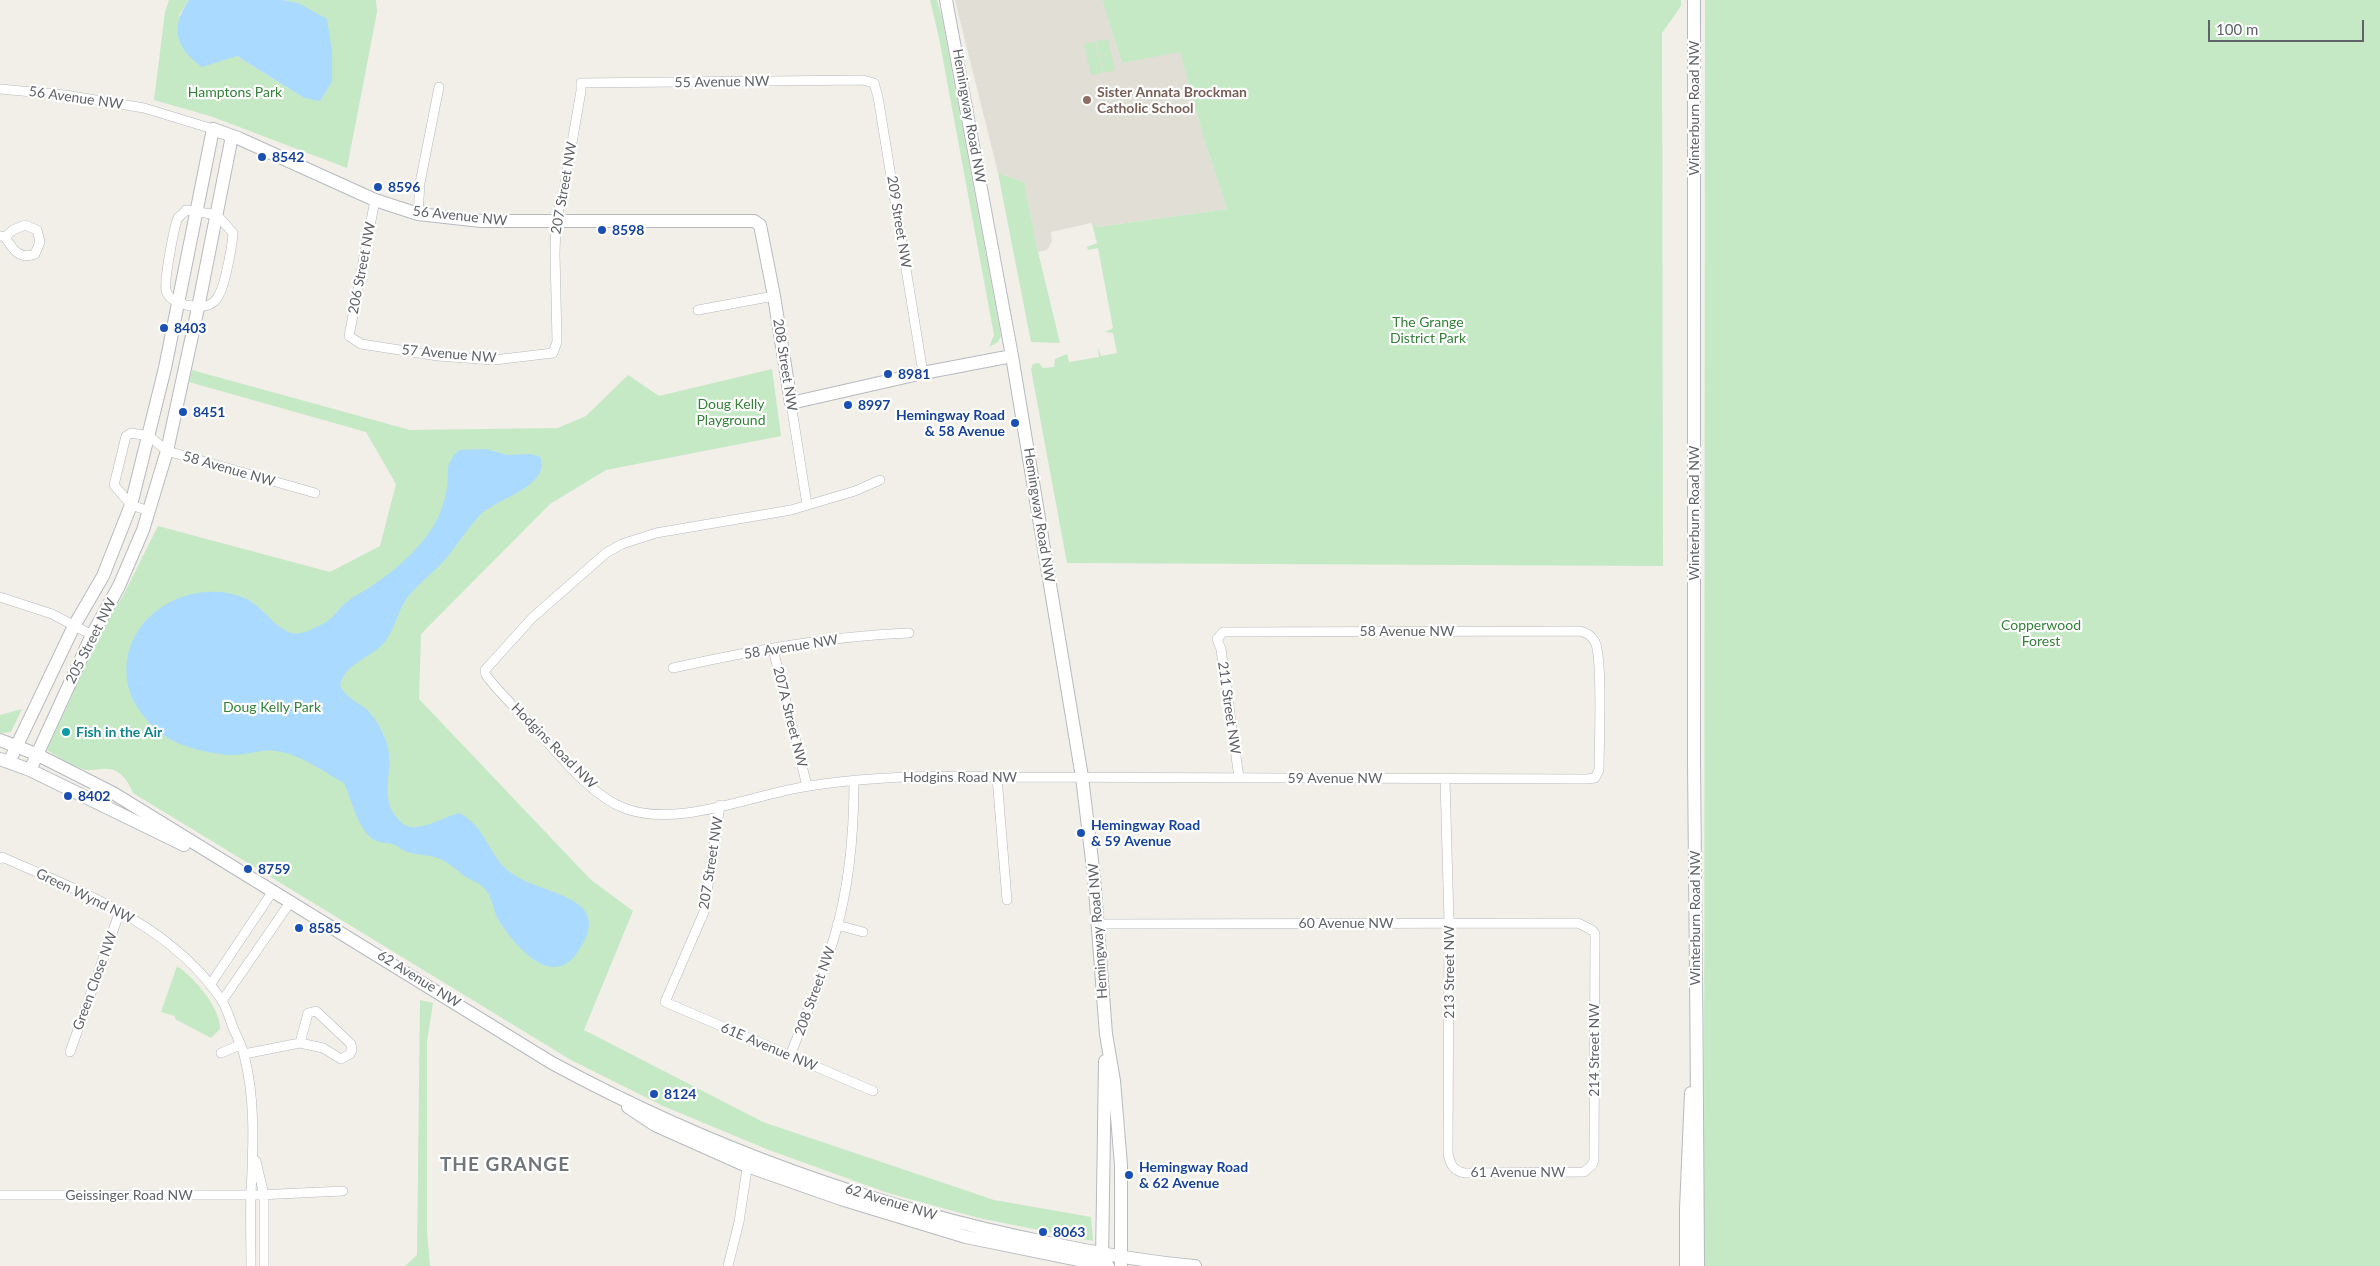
<!DOCTYPE html>
<style>
body{margin:0}
#map{position:relative;width:2380px;height:1266px;overflow:hidden;background:#f1efe8;font-family:Lato,sans-serif}
canvas{display:block}
.scale{position:absolute;left:2208px;top:20px;width:156px;height:22px;box-sizing:border-box;border:2px solid #5f6368;border-top:0;padding-left:6px;font-size:15px;line-height:18px;white-space:nowrap;color:#5f6368;-webkit-text-stroke:4px #fff;paint-order:stroke}
</style>
<div id="map">
<canvas width="2380" height="1266"></canvas>
<div class="scale">100 m</div>
</div>
<script>
const ctx = document.querySelector('canvas').getContext('2d');
ctx.lineJoin = 'round';
function fill(path, color) { ctx.fillStyle = color; ctx.fill(path, 'evenodd'); }
function stroke(path, color, width, dash) { ctx.strokeStyle = color; ctx.lineWidth = width; ctx.lineCap = dash ? 'butt' : 'round'; ctx.setLineDash(dash || []); ctx.stroke(path); }
function drawText(font, color, halo, rows, align = 'center') {
  ctx.font = font + ' Lato,sans-serif'; ctx.lineWidth = 4.5; ctx.setLineDash([]); ctx.textBaseline = 'middle'; ctx.strokeStyle = halo; ctx.fillStyle = color; for (const [text, x, y, turn = 0] of rows) {
    ctx.save(); ctx.translate(x, y); ctx.rotate((+turn || 0) * Math.PI / 180); ctx.textAlign = isNaN(turn) ? turn : align; if (halo) ctx.strokeText(text, 0, 0); ctx.fillText(text, 0, 0); ctx.restore();
  }
}
const education = new Path2D(`
 M955,0h147l20,63 58,-12 23,85 24,73 -129,18 -7,-4 -40,9 1,9 -5,9 -9,2 -14,-70 -26,-9z`);
const green = new Path2D(`
 M169,0h20l-10,15 58,41 67,42 -6,-95 -16,-3h94l1,12 -30,156 -134,-51 -59,-17 11,-88z
 M930,0h7l5,18 59,318 -3,6 -9,5 5,-12 -55,-297z
 M1102,0h579v6l-19,27 1,533 -596,-3 -36,-194 2,-5 6,-1 4,5 11,-1 1,-8 12,-5 2,8 30,-5 -1,-10 3,9 16,-3 -4,-20 -8,-1 8,-4 -15,-80 -10,2 -1,-3 10,-4 -5,-20 6,4 129,-18 -24,-73 -23,-84 -58,11z
 M1705,0h675v1266h-676z
 M1108,39l7,31 -12,3 -7,-32z
 M1095,42l7,31 -11,2 -7,-31z
 M998,173l26,9 14,70 22,91 -29,-1z
 M772,369l9,67 -175,34 -56,34 -129,130 -2,65 172,181 42,31 -49,119 179,92 231,78 97,17 2,24 -114,-23 -91,-25 -119,-43 -106,-44 -92,-46 -438,-267c-6,-14 -14,-26 -31,-24 -6,0 -11,2 -16,1 -15,-4 -26,-12 -39,-20l58,-127 19,-29 34,-68 172,46 50,-26 16,-62 -30,-52 -177,-50 3,-12 218,60 148,-2 28,-12 42,-41 31,21z
 M22,709l-11,23 -11,1v-18z
 M177,966c17,11 44,43 43,63l-9,9 -36,-19v-3l-14,-4z
 M420,1000l13,3 -6,38v192l3,33h-25l12,-11z`);
const water = new Path2D(`
 M189,0h93l16,3 29,16 5,33v29l-12,20 -16,-3 -67,-42 -35,11c-27,-20 -32,-39 -13,-67z
 M487,449l20,6 24,-1 9,3c12,29 -45,42 -60,58 -12,13 -22,29 -33,42 -12,15 -29,26 -40,41 -10,14 -13,35 -25,47 -14,14 -38,19 -42,41 6,11 15,15 25,22 10,9 18,23 22,36 8,26 -10,54 12,76 4,5 10,8 17,7 14,-1 29,-10 43,-14 27,14 28,39 48,57 30,26 110,23 72,80 -5,8 -14,17 -24,17 -21,2 -49,-33 -58,-50 -4,-9 -5,-20 -12,-28 -4,-5 -13,-9 -19,-12 -9,-6 -17,-15 -28,-19 -9,-3 -20,-3 -30,-6 -5,-1 -9,-5 -13,-7 -7,-3 -15,-1 -22,-6 -16,-11 -21,-39 -29,-56 -20,-11 -46,-30 -69,-32 -14,-2 -27,4 -41,4 -19,0 -50,-7 -66,-17 -15,-9 -33,-29 -38,-46 -20,-66 52,-117 112,-95 19,7 30,29 49,36 10,3 26,-6 35,-11 9,-5 14,-16 22,-21 6,-5 13,-8 19,-12 27,-17 61,-46 73,-76 3,-8 6,-17 7,-25 2,-8 -1,-20 3,-26 2,-5 6,-9 9,-12z`);
const street = new Path2D(`
 M0,89l65,6 79,13 69,21
 M375,200l-26,136 12,8 77,12 56,4 59,-7 4,-11 -2,-89 1,-32 8,-32 17,-98v-8l282,-3 11,3 4,14 45,276
 M186,210l31,5 16,18c-1,14 -4,28 -7,41 -6,26 -12,37 -40,31 -8,-2 -18,-6 -20,-15 -2,-9 8,-64 12,-72 2,-2 6,-5 8,-8z
 M418,214l2,-31 19,-96
 M0,236l5,1c8,13 15,23 30,17l5,-12 -3,-12 -12,-5 -12,5 -8,7
 M698,310l76,-14
 M791,403l16,102
 M880,480l-25,11 -64,19 -135,23 -34,11 -16,9 -74,65 -47,52 1,5c12,17 29,32 43,47 26,27 60,73 95,86 54,21 129,-14 185,-22 63,-10 125,-11 188,-9l590,2 8,-1 4,-8c0,-22 4,-113 -4,-128 -4,-7 -8,-9 -15,-11l-357,1 -6,7 4,10 18,129
 M149,511l-18,-6 -17,-20 12,-49 5,-3 18,3 18,15 148,42
 M0,597l52,17 40,21
 M773,649l34,137
 M673,668c77,-17 157,-32 236,-35
 M997,777l10,123
 M720,805l-16,107 -39,90 208,89
 M0,859l2,-2c80,35 168,67 219,142 6,9 9,21 13,31 4,8 8,17 10,25 12,45 9,94 7,139 -1,24 0,48 0,72
 M1098,924l480,-1 14,7 3,4 -1,226 -2,5 -8,7 -119,1c-12,-2 -15,-9 -17,-20l1,-231 -4,-143
 M837,925l26,7
 M210,985l63,-94
 M222,1001l69,-100
 M70,1052l50,-141
 M221,1053l19,-8
 M244,1054l56,-11 8,-30 8,-2 35,33 1,6 -2,4 -9,5 -18,-11 -23,-5
 M790,1056c15,-39 32,-78 44,-118 16,-52 20,-105 20,-158
 M256,1161l8,34v71
 M0,1195h258l85,-4
 M728,1266l11,-44 9,-60`);
const secondary = new Path2D(`
 M946,0l66,356 70,421 12,100 12,157 8,47 7,84v101
 M1694,0c0,254 0,509 0,763 1,168 4,335 4,503
 M0,740l36,14 77,39 439,270c155,84 324,145 497,180 48,10 97,19 146,23
 M0,759l30,11 154,75
 M9,762l65,-136 29,-50 28,-71 34,-137 48,-239 25,9 137,62 43,14 63,7h273l6,4 14,71 17,107 132,-30 89,-17
 M30,770l62,-135 27,-49 24,-56 24,-79 31,-143 34,-172
 M628,1107l27,18 92,41 94,33 125,38 142,29
 M1102,1261l3,-200
 M1686,1266v-57l5,-116`);
const markers = [
 [1087,100,5,"#8d6e63"],
 [262,157,5,"#1a4fb4"],
 [378,187,5,"#1a4fb4"],
 [602,230,5,"#1a4fb4"],
 [164,328,5,"#1a4fb4"],
 [888,374,5,"#1a4fb4"],
 [848,405,5,"#1a4fb4"],
 [183,412,5,"#1a4fb4"],
 [1015,423,5,"#1a4fb4"],
 [66,732,5,"#0f9aa8"],
 [68,796,5,"#1a4fb4"],
 [1081,833,5,"#1a4fb4"],
 [248,869,5,"#1a4fb4"],
 [299,928,5,"#1a4fb4"],
 [654,1094,5,"#1a4fb4"],
 [1129,1175,5,"#1a4fb4"],
 [1043,1232,5,"#1a4fb4"]
];
const streetNames = [
 ["55 Avenue NW",722,82,-1],
 ["56 Avenue NW",76,98,8],
 ["Winterburn Road NW",1694,108,-90],
 ["Hemingway Road NW",969,116,80],
 ["207 Street NW",564,188,-80],
 ["56 Avenue NW",460,216,6],
 ["209 Street NW",899,222,81],
 ["206 Street NW",362,268,-79],
 ["57 Avenue NW",449,354,5],
 ["208 Street NW",785,365,81],
 ["58 Avenue NW",229,469,16],
 ["Winterburn Road NW",1694,513,-90],
 ["Hemingway Road NW",1039,515,81],
 ["58 Avenue NW",1407,631],
 ["205 Street NW",91,641,-63],
 ["58 Avenue NW",791,647,-9],
 ["211 Street NW",1229,708,82],
 ["207A Street NW",790,717,76],
 ["Hodgins Road NW",554,746,45],
 ["Hodgins Road NW",960,777],
 ["59 Avenue NW",1335,778],
 ["207 Street NW",711,863,-81],
 ["Green Wynd NW",85,896,26],
 ["Winterburn Road NW",1695,918,-90],
 ["60 Avenue NW",1346,923],
 ["Hemingway Road NW",1098,931,-94],
 ["213 Street NW",1449,972,-90],
 ["62 Avenue NW",419,979,32],
 ["Green Close NW",95,981,-70],
 ["208 Street NW",815,991,-70],
 ["61E Avenue NW",769,1047,23],
 ["214 Street NW",1594,1050,-90],
 ["61 Avenue NW",1518,1172],
 ["Geissinger Road NW",129,1195],
 ["62 Avenue NW",891,1202,17]
];
const parkNames = [
 ["Hamptons Park",235,92],
 ["The Grange",1428,322],
 ["District Park",1428,338],
 ["Doug Kelly",731,404],
 ["Playground",731,420],
 ["Copperwood",2041,625],
 ["Forest",2041,641],
 ["Doug Kelly Park",272,707]
];
const educationNames = [
 ["Sister Annata Brockman",1097,92],
 ["Catholic School",1097,108]
];
const transitNames = [
 ["8542",272,157],
 ["8596",388,187],
 ["8598",612,230],
 ["8403",174,328],
 ["8981",898,374],
 ["8997",858,405],
 ["8451",193,412],
 ["Hemingway Road",1005,415,"right"],
 ["& 58 Avenue",1005,431,"right"],
 ["8402",78,796],
 ["Hemingway Road",1091,825],
 ["& 59 Avenue",1091,841],
 ["8759",258,869],
 ["8585",309,928],
 ["8124",664,1094],
 ["Hemingway Road",1139,1167],
 ["& 62 Avenue",1139,1183],
 ["8063",1053,1232]
];
const cultureNames = [
 ["Fish in the Air",76,732]
];
const districtNames = [
 ["THE GRANGE",505,1165]
];
fill(education, '#e1ded6');
fill(green, '#c5e8c5');
fill(water, '#aadaff');
stroke(street, '#b5b8bc', 10);
stroke(secondary, '#b6babf', 14);
stroke(street, '#fff', 9);
stroke(secondary, '#fff', 12);
for (const [x, y, r, color] of markers) { const dot = new Path2D(); dot.arc(x, y, r, 0, 2 * Math.PI); ctx.fillStyle = color; ctx.fill(dot); stroke(dot, '#fff', 2); }
drawText('14px', '#5f6368', '#fff', streetNames);
drawText('14px', '#348238', '#fff', parkNames);
drawText('bold 14px', '#785e54', '#fff', educationNames, 'left');
drawText('bold 14px', '#164399', '#fff', transitNames, 'left');
drawText('bold 14px', '#0d838f', '#fff', cultureNames, 'left');
ctx.letterSpacing = '1px';
drawText('bold 19px', '#70757a', '#fff', districtNames);
ctx.letterSpacing = '0px';
</script>
